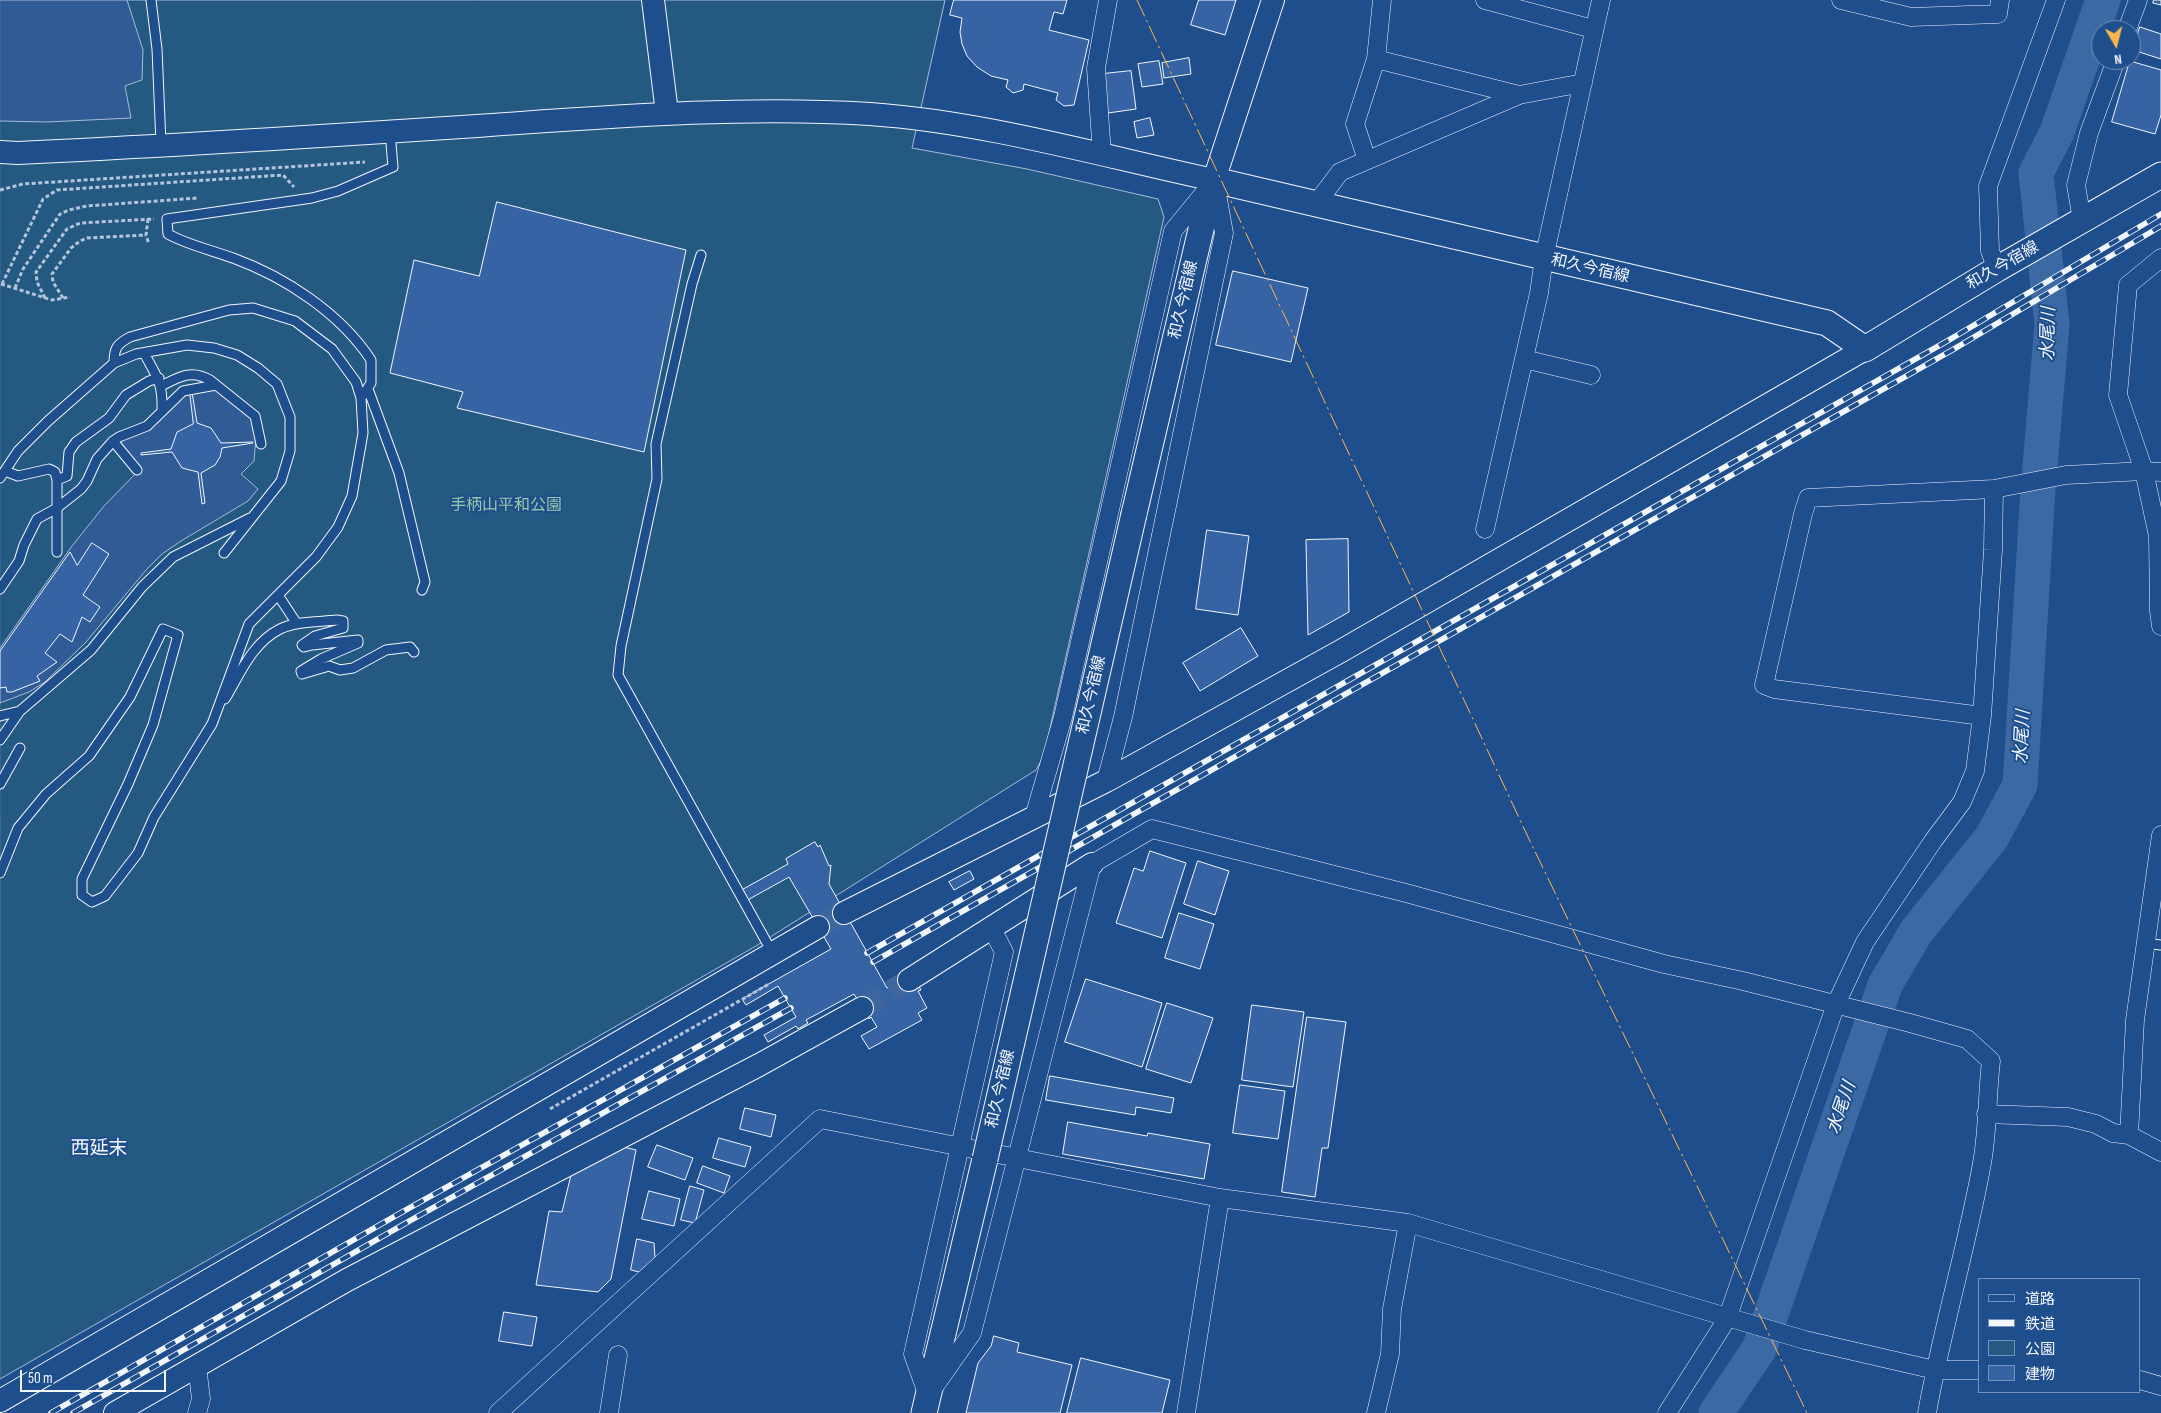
<!DOCTYPE html>
<meta charset="utf-8">
<style>
body{margin:0}
#map{position:relative;width:2161px;height:1413px;overflow:hidden;background:#1f4e8c;font-family:"Sofia Sans Condensed","Noto Sans JP",sans-serif}
canvas{display:block}
.legend{position:absolute;left:1978px;top:1278px;width:162px;height:115px;box-sizing:border-box;background:#1f4e8c;border:1px solid #7391ba;margin:0;padding:6px 9px;list-style:none;font-size:15px;color:#f2f6ff}
.legend li{display:flex;align-items:center;gap:10px;height:25px}
.legend b{width:25px;border:1px solid #7391ba}
.north{position:absolute;left:2091px;top:20px;width:50px;height:50px;box-sizing:border-box;background:#1f4e8c;border:1px solid #7391ba;border-radius:50%;rotate:172deg;font-size:14px;font-weight:700;line-height:20px;text-align:center;color:#f2f6ff}
.north::after{content:'';display:block;margin:auto;width:18px;height:22px;background:#ffb74d;clip-path:polygon(50% 0,100% 100%,50% 72%,0 100%)}
.scale{position:absolute;left:20px;top:1370px;width:146px;height:22px;box-sizing:border-box;border:2px solid #f2f6ff;border-top:0;padding-left:6px;font-size:15px;line-height:18px;white-space:nowrap;color:#f2f6ff;-webkit-text-stroke:4px #1f4e8c;paint-order:stroke}
</style>
<div id="map">
<canvas width="2161" height="1413"></canvas>
<ul class="legend">
<li><b style="height:6px;background:#1f4e8c"></b>道路</li>
<li><b style="height:6px;background:#f2f6ff"></b>鉄道</li>
<li><b style="height:14px;background:#245a82"></b>公園</li>
<li><b style="height:14px;background:#3563a3"></b>建物</li>
</ul>
<div class="north">N</div>
<div class="scale">50 m</div>
</div>
<script>
const ctx = document.querySelector('canvas').getContext('2d');
ctx.lineJoin = 'round';
function fill(path, color) { ctx.fillStyle = color; ctx.fill(path, 'evenodd'); }
function stroke(path, color, width, dash) { ctx.strokeStyle = color; ctx.lineWidth = width; ctx.lineCap = dash ? 'butt' : 'round'; ctx.setLineDash(dash || []); ctx.stroke(path); }
function drawText(font, color, halo, rows, align = 'center') {
  ctx.font = font + ' "Sofia Sans Condensed","Noto Sans JP",sans-serif'; ctx.lineWidth = 4; ctx.setLineDash([]); ctx.textBaseline = 'middle'; ctx.strokeStyle = halo; ctx.fillStyle = color; for (const [text, x, y, turn = 0] of rows) {
    ctx.save(); ctx.translate(x, y); ctx.rotate((+turn || 0) * Math.PI / 180); ctx.textAlign = isNaN(turn) ? turn : align; if (halo) ctx.strokeText(text, 0, 0); ctx.fillText(text, 0, 0); ctx.restore();
  }
}
const green = new Path2D(`
 M0,0h945l-33,148 115,21 131,30 6,18 -120,538 -8,15 -280,176 -756,433z`);
const parking = new Path2D(`
 M0,0h127l16,50 -1,30 -17,6 6,32 -84,4 -47,-1z
 M213,387l39,29 4,21 -2,24 -13,13 17,15 -10,12 -67,40 -19,13 -15,15 -61,73 -41,40 -16,10 -29,11v-55l72,-102 32,-40 36,-37 -19,-25v-5l21,-7 42,-39z`);
const river = new Path2D(`
 M1716,1413l43,-64 126,-364 31,-53 76,-95 28,-52 18,-296 14,-164 -16,-152 21,-41 46,-132`);
const building = new Path2D(`
 M954,0h113l-4,14 -9,-2 -5,18 40,10 -15,65 -10,1 -8,-6 2,-7 -34,-9 -1,6 -10,3 -7,-6 2,-7 -17,-4 -14,-9 -10,-11 -5,-12 -2,-12 2,-14 -12,-3z
 M1199,0h37l-11,35 -34,-10z
 M2154,0h7v5l-8,-2z
 M2140,27l21,7v25l-28,-9z
 M1189,58l2,16 -27,4 -2,-15z
 M1159,61l4,23 -21,3 -4,-23z
 M2130,61l31,9v45l-6,19 -43,-12z
 M1131,71l5,38 -28,4 -5,-39z
 M1150,118l4,17 -17,3 -3,-16z
 M497,202l189,48 -42,202 -187,-44 6,-16 -73,-19 24,-113 65,16z
 M1233,271l75,17 -17,74 -75,-17z
 M190,392h2l5,31 14,5 10,15 32,-1v1l-31,5 -2,9 -5,8 -14,8 4,30 -3,1 -4,-32 -16,-4 -10,-16 -31,3v-2l30,-4 6,-17 16,-8z
 M1207,530l42,6 -11,79 -42,-6z
 M1348,539l1,73 -41,23 -2,-95z
 M92,543l17,11 -26,41 17,12 -10,15 -8,-5 -10,25 -12,-8 -15,19 12,9 -20,14 3,5 -28,11h-5l-1,-5 -6,1v-37l70,-99 7,13z
 M1241,628l17,28 -58,35 -17,-28z
 M815,842l3,5 2,-2 9,21 2,-1 -2,19 58,104 18,-9 12,4 4,7 -3,1 9,17 -9,5 4,7 -53,29 -8,-13 16,-9 -6,-10 -2,2 -15,-25 -48,26 2,3 -10,6 -2,-3 -28,16 -4,-7 32,-18 -18,-31 -32,19 -4,-6 89,-50 -42,-72 -45,25 -6,-10 50,-28 -2,-5z
 M1150,851l36,12 -24,75 -46,-15 18,-55 9,3z
 M1198,861l31,10 -14,44 -31,-11z
 M970,871l4,8 -20,11 -5,-8z
 M1179,913l35,11 -14,45 -35,-11z
 M1086,979l76,24 -20,64 -77,-25z
 M1167,1003l46,15 -22,65 -45,-14z
 M1252,1005l52,7 -11,75 -51,-7z
 M1307,1017l39,5 -18,126h-6l-7,49 -33,-5z
 M1050,1076l124,22 -3,15 -35,-6 -1,8 -89,-15z
 M1240,1085l45,6 -7,48 -45,-6z
 M745,1108l31,7 -5,22 -31,-8z
 M1068,1122l79,14 1,-3 62,11 -6,35 -141,-25z
 M719,1138l32,9 -6,20 -32,-9z
 M657,1145l36,13 -8,22 -37,-13z
 M623,1147l13,3 -25,129 -13,13 -62,-7 13,-74 13,1 9,-37z
 M703,1166l27,10 -6,17 -27,-10z
 M690,1186l14,4 -9,33 -14,-3z
 M649,1191l31,8 -6,27 -32,-7z
 M637,1239l17,4 1,15 -16,14 -8,-2z
 M504,1312l33,5 -5,29 -33,-5z
 M994,1336l25,7 -2,9 55,13 -12,48h-94l12,-50 13,-17z
 M1081,1358l89,22 -8,33h-95z`);
const tertiaryTunnel = new Path2D(`
 M818,927l26,-14
 M862,1008l47,-28`);
const path = new Path2D(`
 M0,190l23,-6 342,-22
 M148,219l-2,16 3,9
 M1,284l51,16 18,-3
 M2,284l41,-85 14,-9 226,-15 11,12
 M15,288l8,-19 37,-55 9,-4 18,-4 111,-8
 M45,298l-8,-16 -1,-10 31,-43 13,-6 74,-4
 M63,298l-10,-16 -1,-8 19,-26 9,-7 7,-3 59,-3
 M550,1109l219,-125`);
const service = new Path2D(`
 M151,0l6,49 4,95
 M701,255l-9,29 -36,160 1,35 -36,167 -3,29 154,277
 M144,353c13,24 19,30 18,58
 M161,386c18,-9 30,-17 49,-6l45,36 6,28
 M368,389l31,84 26,109 -3,8
 M361,398l10,-15v-23c-31,-47 -86,-83 -138,-102 -22,-8 -45,-13 -65,-24l-1,-15 145,-21 26,-7 55,-24 -3,-35
 M113,441l24,29
 M5,471l13,5 31,-7 6,3 2,8v72
 M0,478l18,-27 30,-30 66,-58 22,-9 51,-9 27,3 23,7 21,13 19,16 13,33v34l-9,30 -57,72
 M57,480l10,-4 2,-24 7,-10 33,-24 17,-23 23,-14 10,-3
 M0,589l19,-28 5,-16 13,-26 20,-11 24,-19 6,-8 10,-22 16,-18 6,-4 28,-11 36,-35 33,-6
 M278,595l19,29
 M225,699c15,-25 27,-56 55,-70 16,-8 39,-7 57,-9l6,1v7l-28,8 -13,9 2,2 8,-2 46,-5v3l-37,16 -20,12 1,3 27,-8 11,4 13,-2 33,-18 24,-3 4,5
 M0,716l20,-5 71,-61 51,-63 31,-30 77,-39
 M0,740l20,-29
 M0,784l20,-36
 M0,873l18,-45 28,-34 43,-38 41,-59 33,-68 15,6 -25,90 -25,59 -46,95v16l10,7 13,-6 33,-43 16,-36 58,-93 37,-100 67,-67 22,-30 14,-31 11,-63 -2,-35 -5,-16 -24,-33 -37,-28 -42,-13 -24,2 -99,27c-13,7 -16,11 -16,26
 M2146,943l15,2`);
const minor = new Path2D(`
 M1382,0l-6,59 143,36 64,-12
 M1485,0l108,29
 M1841,0l70,17 87,-3 2,-14
 M2127,30l11,-30
 M1102,155l-6,-87 12,-68
 M1367,160l-12,-36 21,-65
 M1316,204l24,-32 179,-77
 M2082,220l-6,-35 13,-52 27,-73
 M2161,258l-33,27 -10,110 26,76 14,65 1,75 2,15
 M1997,269l-7,-18 -2,-65 68,-186
 M1524,359l67,16
 M1485,529l54,-236 5,-35 57,-258
 M1982,716l-208,-27 -10,-4 39,-171 5,-16 186,-9 72,-14 78,-4 17,1
 M1106,781l17,-64 101,-484 -9,-50
 M1034,817l29,-100 110,-486 36,-44
 M1986,1114l82,3 28,7 17,9 16,2 32,17
 M2129,1135l6,-115 26,-185
 M197,1366l4,33 -4,14
 M2140,1380l21,6
 M934,1387l38,-54 120,-469 60,-35 254,64 258,71 79,17 167,42 57,16 24,22c-4,34 -3,69 -9,102 -15,84 -40,166 -55,250
 M928,1396l-15,-42 91,-402 -12,-23
 M498,1413l322,-294 400,79 188,25 397,117 130,30h45
 M609,1413l9,-58
 M1186,1413l34,-215
 M1376,1413l14,-59 2,-45 16,-86
 M1667,1413l60,-94 109,-315 29,-62 68,-101 29,-39 13,-31 7,-55 11,-166 1,-61`);
const tertiary = new Path2D(`
 M653,0l14,113
 M0,152l18,1c153,-7 306,-17 459,-27 131,-9 262,-20 393,-12 115,8 232,42 344,66l59,-180
 M844,913l262,-132 235,-130 524,-302
 M909,980l183,-116
 M0,1401l818,-474
 M115,1413l232,-133 412,-215 103,-57`);
const secondary = new Path2D(`
 M1134,514l72,-306 8,-28 613,143 38,26 132,-80 164,-94
 M924,1413l61,-254`);
const rail = new Path2D(`
 M867,953l1082,-613 212,-126
 M873,962l1081,-613 207,-123
 M51,1413l353,-202 381,-213
 M73,1413l340,-194 378,-211`);
const secondaryBridge = new Path2D(`
 M985,1159l149,-645`);
const power = new Path2D(`
 M1137,0l391,837 279,576`);
const streetNames = [
 ["和久今宿線",2003,266,-30],
 ["和久今宿線",1590,269,13],
 ["和久今宿線",1184,300,-77],
 ["和久今宿線",1092,695,-77],
 ["和久今宿線",1001,1089,-77]
];
const parkNames = [
 ["手柄山平和公園",506,506]
];
const waterNames = [
 ["水尾川",2049,334,-89],
 ["水尾川",2023,737,-87],
 ["水尾川",1842,1108,-71]
];
const quarterNames = [
 ["西延末",99,1149]
];
fill(green, '#245a82');
stroke(green, '#a8bbd7', 1);
fill(parking, '#305b95');
stroke(parking, '#a8bbd7', 1);
stroke(river, '#3b69a3', 35);
fill(building, '#3563a3');
stroke(building, '#f2f6ff', 1);
stroke(tertiaryTunnel, '#3f679d', 22, [22, 11]);
stroke(service, '#f2f6ff', 11);
stroke(minor, '#f2f6ff', 19);
stroke(tertiary, '#f2f6ff', 24);
stroke(secondary, '#f2f6ff', 27);
stroke(path, '#b3c4dc', 3, [4, 2.5]);
stroke(service, '#1f4e8c', 9);
stroke(minor, '#1f4e8c', 18);
stroke(tertiary, '#1f4e8c', 22);
stroke(secondary, '#1f4e8c', 25);
stroke(rail, '#f2f6ff', 5.5);
stroke(rail, '#1f4e8c', 4, [11]);
stroke(secondaryBridge, '#f2f6ff', 27, []);
stroke(secondaryBridge, '#1f4e8c', 25);
stroke(power, '#ffb74d', 1, [18, 4, 2.5, 4]);
drawText('16px', '#f2f6ff', '#1f4e8c', streetNames);
drawText('16px', '#97c8a6', '#1f4e8c', parkNames);
drawText('italic 18px', '#f2f6ff', '#1f4e8c', waterNames);
drawText('19px', '#f2f6ff', '#1f4e8c', quarterNames);
</script>
